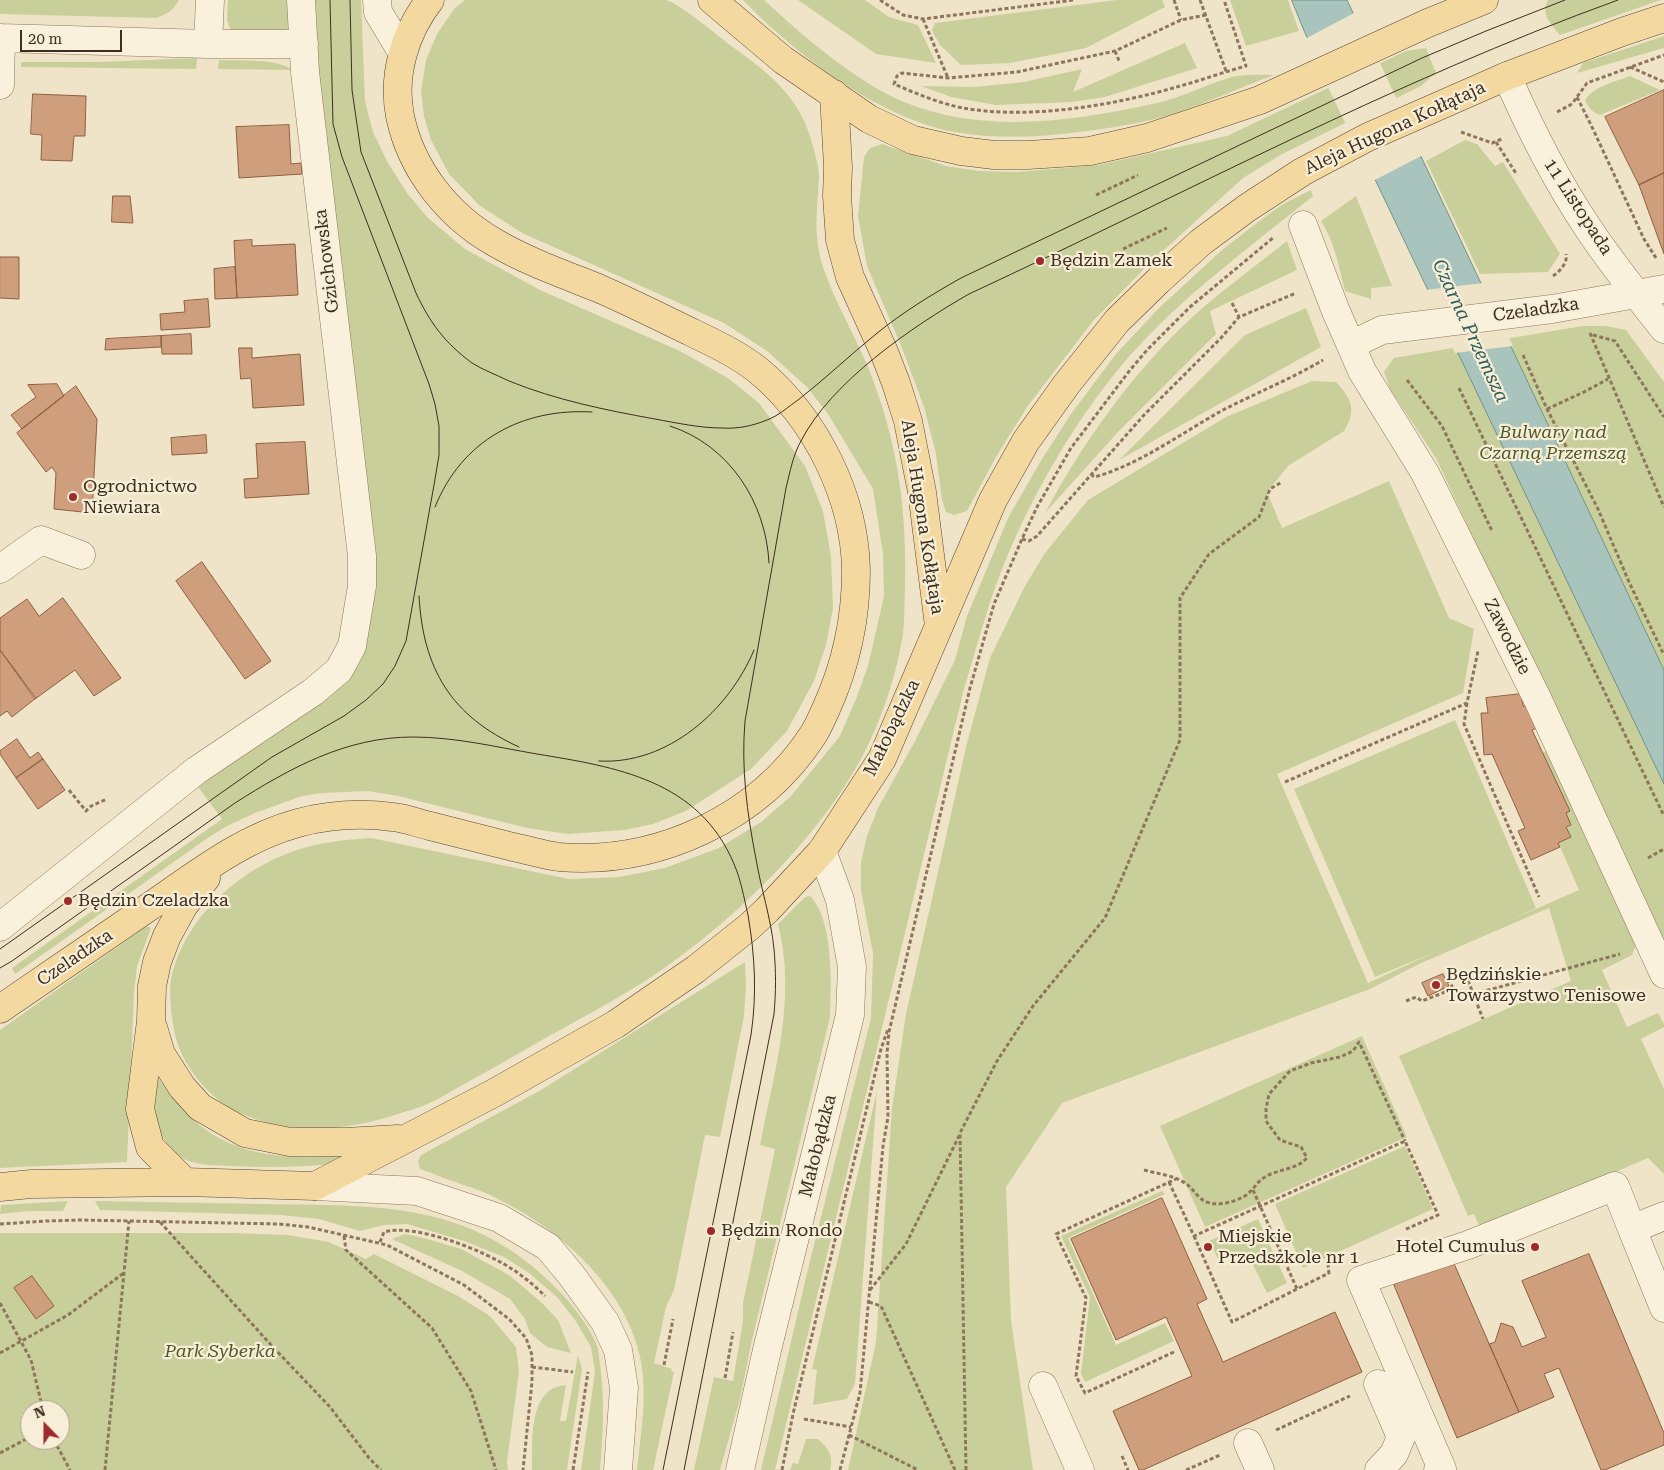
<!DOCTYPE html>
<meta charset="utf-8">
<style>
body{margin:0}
#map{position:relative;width:1664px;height:1470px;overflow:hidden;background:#f0e4c8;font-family:"Roboto Serif",serif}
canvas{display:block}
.north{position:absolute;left:20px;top:1400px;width:50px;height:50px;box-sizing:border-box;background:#f7eed8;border:1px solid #ada18e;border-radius:50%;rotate:338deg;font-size:14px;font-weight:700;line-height:20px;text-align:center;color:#3d2e20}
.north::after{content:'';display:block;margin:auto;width:18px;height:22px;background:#9e2a2b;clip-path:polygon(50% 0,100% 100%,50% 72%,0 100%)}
.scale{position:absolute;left:20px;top:30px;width:102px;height:22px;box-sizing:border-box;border:2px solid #3d2e20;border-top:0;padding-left:6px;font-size:15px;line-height:18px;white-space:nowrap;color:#3d2e20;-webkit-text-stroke:4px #f7eed8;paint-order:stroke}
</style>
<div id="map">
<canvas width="1664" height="1470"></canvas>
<div class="north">N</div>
<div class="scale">20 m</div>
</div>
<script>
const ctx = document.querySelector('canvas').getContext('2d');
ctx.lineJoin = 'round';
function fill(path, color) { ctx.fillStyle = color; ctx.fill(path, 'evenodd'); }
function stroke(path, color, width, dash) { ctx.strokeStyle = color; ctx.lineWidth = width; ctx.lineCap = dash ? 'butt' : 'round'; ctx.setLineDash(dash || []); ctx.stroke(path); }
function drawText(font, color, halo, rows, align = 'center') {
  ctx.font = font + ' "Roboto Serif",serif'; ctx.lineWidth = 4.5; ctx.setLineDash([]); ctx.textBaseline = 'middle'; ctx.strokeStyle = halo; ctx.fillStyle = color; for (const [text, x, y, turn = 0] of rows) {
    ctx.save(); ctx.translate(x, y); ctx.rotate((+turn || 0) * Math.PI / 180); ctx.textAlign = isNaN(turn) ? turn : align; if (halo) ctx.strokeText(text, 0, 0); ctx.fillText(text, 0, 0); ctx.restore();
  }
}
const green = new Path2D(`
 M0,0h179c-5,10 -13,15 -23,18l-156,-4z
 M228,0h64l3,31h-64l-4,-11z
 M309,0h52l4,101 8,31 15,31 19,30 21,25 37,31 75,41 140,61 48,27 31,25 46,63 18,45 8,45 2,52 -7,37 -12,36 -27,50 -36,38 -65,42 -33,13 -28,6 -57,4 -41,-6 -129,-32 -30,-5 -46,2 -20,3 -47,17 -28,13 -18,11 -194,137 -3,-6 210,-149 -27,-36 168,-144z
 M465,0c48,0 97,0 145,0 14,0 45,0 56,0 13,3 51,35 64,45 40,29 70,51 83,101 3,11 6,21 6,33 -2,32 -6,56 4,88 13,39 36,74 50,113 26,69 34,135 32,209 -1,15 0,30 -2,45 -6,36 -17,73 -33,107 -43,92 -143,188 -228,242 -35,22 -72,41 -107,61 -26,15 -52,30 -78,44 -10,6 -20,12 -30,16 -10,5 -21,7 -32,11 -50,16 -104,20 -153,-1 -33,-14 -62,-50 -68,-84 -3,-18 -6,-38 -2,-56 15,-58 67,-104 122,-123 24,-9 51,-11 77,-13l198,41 50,-2 46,-9 54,-20 42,-26 30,-26 49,-60 16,-37 12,-33 16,-70 -1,-42 -10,-65 -45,-75 -21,-27 -40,-36 -43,-28 -202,-90 -43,-28 -30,-31 -18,-34 -7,-24 -3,-24 5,-32 11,-26 17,-25z
 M743,0h21c38,35 92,82 140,102 81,33 170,19 253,1 26,-6 50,-19 75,-26 13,-3 28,-2 42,-2 -32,12 -63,26 -95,37 -30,10 -61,15 -92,19 -44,6 -88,9 -132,1 -75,-13 -160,-78 -212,-132z
 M798,0h67l24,17 29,8 18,38 -60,-9z
 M1117,0h45l3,7 -79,41 -76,15 -49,2 -21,-20 -8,-14 3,-8z
 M1230,0h58l11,31 -53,15z
 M1548,0h113l-101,35c-9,-11 -20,-21 -12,-35z
 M1664,36v12l-87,25 6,-10z
 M1185,43l12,25 -92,29 -33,5 -76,3 -45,-8 -30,-11 53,1 50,-5 58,-13 -9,23z
 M1426,48l10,25 -15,13 -139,68 -39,24 -91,83 -59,60 -66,86 -31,50 -29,54 -13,4 -8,-3 -4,-12 -6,-46 -12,-47 -22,-59 -35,-82 -9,-50 6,-59 6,-9 12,-4 64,22 34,5 37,1 81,-7 129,-29 179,-85z
 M197,58l-1,11 -175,-2v-5h78z
 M219,60c21,1 57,-2 74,10l-75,-1z
 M1630,76l30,14 -60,25c-7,-2 -12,-8 -15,-15 9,-14 30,-18 45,-24z
 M1465,140l12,4 18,22 8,-4 57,92 -12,18 -68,2 -54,-113z
 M1311,190l2,6c-54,44 -110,85 -159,134 -61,61 -111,143 -145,222 -19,44 -31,91 -45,137l-189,781h-14l46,-197 64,-255 2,-65 -12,-62v-29l6,-26 11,-28 37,-67 40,-81 12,-44 42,-100 33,-57 29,-45 45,-60 42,-45 64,-59 32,-25 29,-21z
 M1356,196l36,90 -21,2v11l-26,-8c-6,-24 -10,-48 -24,-70z
 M1287,241l10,29 -87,41 6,23 -98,98 -73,81c36,-67 83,-134 138,-187 32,-31 69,-57 104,-85z
 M1306,308l15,39 -202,113 126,-125z
 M1582,326h24l20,4 38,52v567l-228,-491 -46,-69 -6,-17 10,-14z
 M1312,381l24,1c16,17 21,28 8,49l-56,35 -21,26 15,36 107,-47 60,137 25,11 -11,64 -186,81 91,209 67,-31 -60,25 -81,-188 161,-69 81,188 -28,13 71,-31 -21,-48 5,-14 6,-1 -7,-15 -20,-59 10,-4 85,193 -5,13 -30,15 25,57 31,-14 6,11v3l-23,12 23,50v85l-16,-16 -167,72 -7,-16 -6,2 -69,-160 172,-75 -22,-73 -130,56 -49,25 -308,114 -56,84 5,133 22,150h-185l28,-128 16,-234 14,-94 61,-271 23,-85 35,-72 20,-33 43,-53 138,-83z
 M810,896c24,24 21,89 20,121l-78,323 -12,59 -20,71h-26l20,-93 19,4 10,-60v-18l32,-154 -15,-4c14,-73 37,-146 18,-221l27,-27z
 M147,926l4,2 -14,38 -3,27 -7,169 -127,6v-138z
 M745,962l1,25 -2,29 -24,121 -15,-2 -31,155 -8,17 -12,56 18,6 -1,2 3,1 -21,98h-16c4,-37 11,-77 3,-113 -15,-71 -83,-130 -146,-160 -13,-7 -28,-11 -42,-16 -11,-3 -21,-9 -32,-12l-2,-8 3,-6 120,-65z
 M1362,1036l45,101 -202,90 -45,-101z
 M157,1077c12,15 23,31 38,44 43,38 94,37 148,35l2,7c-38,4 -75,5 -114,3 -15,-1 -30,0 -45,-6 -15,-7 -32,-32 -33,-49 -1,-11 3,-23 4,-34z
 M877,1091l-22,293 -8,15 -34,6 4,-35 -5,-1z
 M1405,1146l28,63 -130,59 -28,-64z
 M1162,1191l3,3 -97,44 48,107 49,-22 9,18 -89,41 -4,-9 9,-76 -29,-61z
 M68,1201l-5,10h-35l-28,3 1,-9z
 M95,1201c57,1 113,2 170,3 107,2 199,-4 283,76 19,18 37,39 48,63 3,6 3,15 4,22 5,35 3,69 0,105h-19l14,-98 -4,-25 -16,-27 -18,-23 -28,-24 -25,-16 -40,-16 -57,-17 -23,1 -24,6 -41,-12 -39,-4 -180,-5z
 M1258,1219l29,64 -20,10 -20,-40c-10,-3 -20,2 -29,6l-9,-18z
 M0,1233h236l52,2 41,7 37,17 8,-5 84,42 32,20 26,31 3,24 -12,91 1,8h-508zM30,1410h30v30h-30z
 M405,1234l19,4 37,11 48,26 33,28 16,17 13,33 -24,-6 -17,-14 -5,-14 -15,-20 -48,-28 -70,-32z
 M578,1355l4,14 -15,101h-35c1,-28 -5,-82 34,-85l-6,36h6z
 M806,1439h12c11,10 16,17 12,31h-40l3,-7 5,1z`);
const water = new Path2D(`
 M1292,0h55l317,670v114l-359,-751z`);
const pier = new Path2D(`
 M1356,12l67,143 -50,26 -68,-142z
 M1483,283l30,63 -58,7 -30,-63z`);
const building = new Path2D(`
 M1664,90v83l-25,12 -34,-68z
 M33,94l53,2 -1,40h-11l-2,25 -31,-1 1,-25 -11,-1z
 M289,125l2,39 10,-1 1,11 -63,4 -3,-51z
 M1664,173v81l-25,-69z
 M113,196h17l3,27 -21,-1z
 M252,240v6l43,-2 3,51 -61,3 -3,-57z
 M0,257h19v42l-19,-1z
 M235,267l2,31 -22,1 -1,-30z
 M208,299l2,28 -49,3 -1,-16 25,-2 -1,-11z
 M191,334l1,20h-30l-1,-18z
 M161,336v11l-56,3 1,-11z
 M239,348h13v10l48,-4 4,51 -51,3 -2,-30 -10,1z
 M57,384l7,12 -42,33 -11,-14 25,-18 -8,-12z
 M76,386l21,33 -5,94 -38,-4 2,-36 -4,-6 -6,5 -29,-39z
 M206,435l1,18 -35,2 -1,-17z
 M305,442l4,52 -64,4 -1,-19 14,-1 -2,-34z
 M202,562l69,99 -26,18 -69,-98z
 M63,598l58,80 -27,18 -19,-26 -40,29 -35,-49v-32l27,-19 12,17z
 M0,650l36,48 -24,19 -5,-6 -7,5z
 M1521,694l2,12h4l10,22 -5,2 38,81 -4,2 5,12 -5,2 5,10 -13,6 2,4 -29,13 -13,-29 7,-3 -33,-74 -8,1 -3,-42h7l-2,-15z
 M17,739l13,19 8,-6 5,7 -27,19 -16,-24v-3z
 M43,759l22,31 -27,19 -22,-31z
 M1443,974l6,12 -21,10 -6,-13z
 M1162,1198l45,101 -10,5 26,58 112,-50 27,60 -219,98h-4l-26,-59 79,-35 -26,-59 -50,23 -45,-101z
 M1589,1254l75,179v12l-59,25h-4l-42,-102 -15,6 10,23 -35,15 -30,-68 6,-2 6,-19 12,4 9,20 24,-10 -24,-56z
 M1452,1259l67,153 -62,26 -63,-153z
 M32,1276l22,30 -18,13 -22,-31z`);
const path = new Path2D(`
 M880,0l23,15 20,4 151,-19
 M1174,0l7,20
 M1200,0l26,71
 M1206,15l-25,5 -66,31 -98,21 -69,6 -46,-5 -5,3 -3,8c21,9 42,18 64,23 67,14 158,-2 222,-21 22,-6 44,-14 66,-20l-22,-66
 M923,19l25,59
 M1115,51l5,12
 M1630,67l34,15
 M1577,97l15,30 52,112 12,19
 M1557,112l15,-8 15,-21 77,-28
 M1461,132l31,11 10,-4
 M1496,142l21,33
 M1096,195l42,-20
 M1123,249l44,-21
 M1553,276c7,-5 15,-13 13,-22
 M1232,303l7,14
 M1590,333l74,174
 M1593,335l22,6 49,76
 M1523,355l24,54 51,100 31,73 35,73
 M1407,380l35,46 50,105
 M1459,388l205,428
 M1547,409l37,-17 24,-13
 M1091,474l3,3 4,-1c44,-13 85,-44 125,-66 33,-17 68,-31 100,-50
 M1022,539l7,2 8,-5 107,-121 77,-77 18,-21 57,-24
 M1467,703l-3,21 75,173
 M1285,782l182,-79 11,-52
 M69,790l17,21 5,-5 16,-7
 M1648,858l16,-9
 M1447,982l19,-7 17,44
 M1474,994l146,-40
 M1406,1001l10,-4 6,4 31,-12 -3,-8
 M1144,1170c14,4 29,5 41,13 6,4 9,9 14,14 11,11 30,7 44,0 9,-4 13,-15 22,-20 15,-9 29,-6 42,-19l-6,-11 -21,-7 -14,-19v-12l3,-15 21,-23 21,-8 29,-6 13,-6 6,-9 46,99
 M1169,1182l25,54 211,-95 33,74 -34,15
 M1253,1190l44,99 32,-16
 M160,1222l112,124 58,61 39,51 12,12
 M0,1224l46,-3 34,-1 199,4 29,3 79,18 77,40 45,34 17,19 6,17v27l-9,88
 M344,1236l2,14 86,78 39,63 25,79
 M1194,1236l38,86 65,-33
 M380,1242l4,-10c32,-9 101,19 128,37 11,7 23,17 33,27
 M1329,1274l-1,-9 7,-3
 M870,1290l36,-46 54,-110
 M869,1302l12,4 74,164
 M0,1303l31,57 12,50
 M1174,1352l-89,41 -9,-17 10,-78 -30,-64 120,-55
 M0,1353l68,-38 57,-43
 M664,1365l9,-46
 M532,1367l41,5
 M725,1378l8,-46
 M804,1419l47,8
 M1276,1430l74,-34
 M849,1435l69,35
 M54,1440l16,30
 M0,1453l30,-16
 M1122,1456l6,14
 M105,1470l24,-249
 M573,1470l15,-98
 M782,1470l11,-56 88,-365 7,-20
 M840,1470l20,-77 23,-247 5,-29 -1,-64 2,-21 81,-344 24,-84 28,-65 15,-32 34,-59 59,-78 18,-21 42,-42 84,-70
 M966,1470l-6,-337 37,-72 36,-55 72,-88 75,-178v-142l29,-44 50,-37 11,-28 12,-7
 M1186,1470l34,-15`);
const minor = new Path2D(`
 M377,0l1,12 24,40
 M0,38l208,6h96
 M208,44l2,-44
 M1507,76c23,53 49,104 81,152 23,35 50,68 76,101
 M0,85l1,-47
 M1303,225l32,84 27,62 63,102 113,227 126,274
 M1351,345l31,-15 170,-21 112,-20
 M0,569l41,-29 40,15
 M0,927l197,-157 116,-78 26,-22 13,-24 10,-60v-30l-57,-484 -4,-72
 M315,1186l102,5 82,27 49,29 24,29 33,46 13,28 6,38 -6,82
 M1664,1216l-32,13 32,79
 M1378,1384l23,53 -7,17 -15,16
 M1043,1386l37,84
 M1248,1443l12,27
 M740,1470l27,-120 83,-335 2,-48 -12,-67 -18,-49
 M1438,1470l4,-1 -81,-189 107,-35 147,-59 17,43`);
const major = new Path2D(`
 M712,0l71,60 86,59 44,21 48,11 33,4h34l62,-4 57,-13 54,-18 59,-20 168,-77 56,-23
 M834,94l4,73 -1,29 3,44 10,37 34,75 12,31 12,38 14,71 17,134
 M0,1009c49,-34 100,-68 149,-102 47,-32 93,-69 149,-84 30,-8 64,-10 95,-6 12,1 24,6 37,9 27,7 55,14 83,21 15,3 31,8 46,10 99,8 200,-39 254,-122 5,-8 9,-17 13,-26 20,-44 30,-89 30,-138 -1,-74 -40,-152 -97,-200 -20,-16 -43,-27 -66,-38 -31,-15 -63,-31 -95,-45 -35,-14 -72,-27 -104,-46 -47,-27 -83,-73 -94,-126 -8,-41 5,-84 30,-116
 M153,1027l8,27 21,33 18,20 45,26 45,9h55l53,-3
 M185,1182l-35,-35 -10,-38 11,-88 1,-35 5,-24 10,-26 17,-31 22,-27
 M0,1187l31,-3 154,-2 130,4 179,-93 122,-69 80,-55 54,-43 17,-16 55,-59 60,-92 111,-259 33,-59 40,-56 51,-64 42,-41 42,-38 46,-34 55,-36 66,-35 139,-61 115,-44 42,-14`);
const tram = new Path2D(`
 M350,0l2,90 9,62 55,141c14,30 29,50 56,70 11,7 25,12 37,18 47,19 96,29 146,38 22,4 45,9 67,9 16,1 30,-2 45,-8 11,-4 21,-13 31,-20 27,-21 52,-45 78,-66 27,-22 55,-39 85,-56l461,-220 64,-27 79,-31
 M670,426c59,19 96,76 99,137
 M435,507c27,-67 87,-99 157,-95
 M419,596c4,73 32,120 100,151
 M599,761c69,4 130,-51 155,-111
 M0,949l272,-192 72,-41 22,-16 17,-16 12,-18 11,-25 28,-156 5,-30v-29l-4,-22 -6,-20 -87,-227 -9,-33 -3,-124
 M0,968l12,-7 223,-158c55,-35 111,-66 178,-66 42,0 83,10 124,17 79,13 162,26 197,110 7,16 10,34 14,51 7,41 9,79 3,120l-88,435
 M684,1470l90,-456c2,-22 2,-43 0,-65 -3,-31 -13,-60 -18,-90 -9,-46 -15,-91 -11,-138l41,-233c4,-16 7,-33 15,-47 30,-59 112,-115 168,-147 215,-100 425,-213 649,-294`);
const markers = [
 [1040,261,5,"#9e2a2b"],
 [73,497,5,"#9e2a2b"],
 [68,901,5,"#9e2a2b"],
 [1436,985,5,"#9e2a2b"],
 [711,1231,5,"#9e2a2b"],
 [1208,1247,5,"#9e2a2b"],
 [1535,1247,5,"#9e2a2b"]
];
const streetNames = [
 ["Aleja Hugona Kołłątaja",1395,128,-25],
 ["11 Listopada",1578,207,57],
 ["Gzichowska",327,261,-97],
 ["Czeladzka",1536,310,-8],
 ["Aleja Hugona Kołłątaja",922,517,81],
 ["Zawodzie",1507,637,63],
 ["Małobądzka",892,728,-64],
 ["Czeladzka",75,958,-34],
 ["Małobądzka",818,1146,-76]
];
const poiNames = [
 ["Będzin Zamek",1050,261],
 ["Ogrodnictwo",83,487],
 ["Niewiara",83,508],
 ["Będzin Czeladzka",78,901],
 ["Będzińskie",1446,975],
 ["Towarzystwo Tenisowe",1446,996],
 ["Będzin Rondo",721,1231],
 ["Miejskie",1218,1237],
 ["Przedszkole nr 1",1218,1258],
 ["Hotel Cumulus",1525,1247,"right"]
];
const parkNames = [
 ["Bulwary nad",1553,433],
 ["Czarną Przemszą",1553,454],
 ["Park Syberka",220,1352]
];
const waterNames = [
 ["Czarna Przemsza",1470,331,65]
];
fill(green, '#c9cf9b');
fill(water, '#a9c4bc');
stroke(water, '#6f938a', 1);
fill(pier, '#f0e4c8');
fill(building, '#cf9f7d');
stroke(building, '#8d5f41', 1);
stroke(minor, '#8d765c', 29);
stroke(major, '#5b4430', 29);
stroke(path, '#8d765c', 3, [4, 2.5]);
stroke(minor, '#faf1dc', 28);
stroke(major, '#f3d9a0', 28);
stroke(tram, '#3d2e20', 1);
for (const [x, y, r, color] of markers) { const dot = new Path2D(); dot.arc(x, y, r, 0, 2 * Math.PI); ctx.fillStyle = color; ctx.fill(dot); stroke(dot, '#f7eed8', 2); }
drawText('18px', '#3d2e20', '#f7eed8', streetNames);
drawText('18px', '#3d2e20', '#f7eed8', poiNames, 'left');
drawText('italic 18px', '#4d5a26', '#f7eed8', parkNames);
drawText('italic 19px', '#2f5d5a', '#f7eed8', waterNames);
</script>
